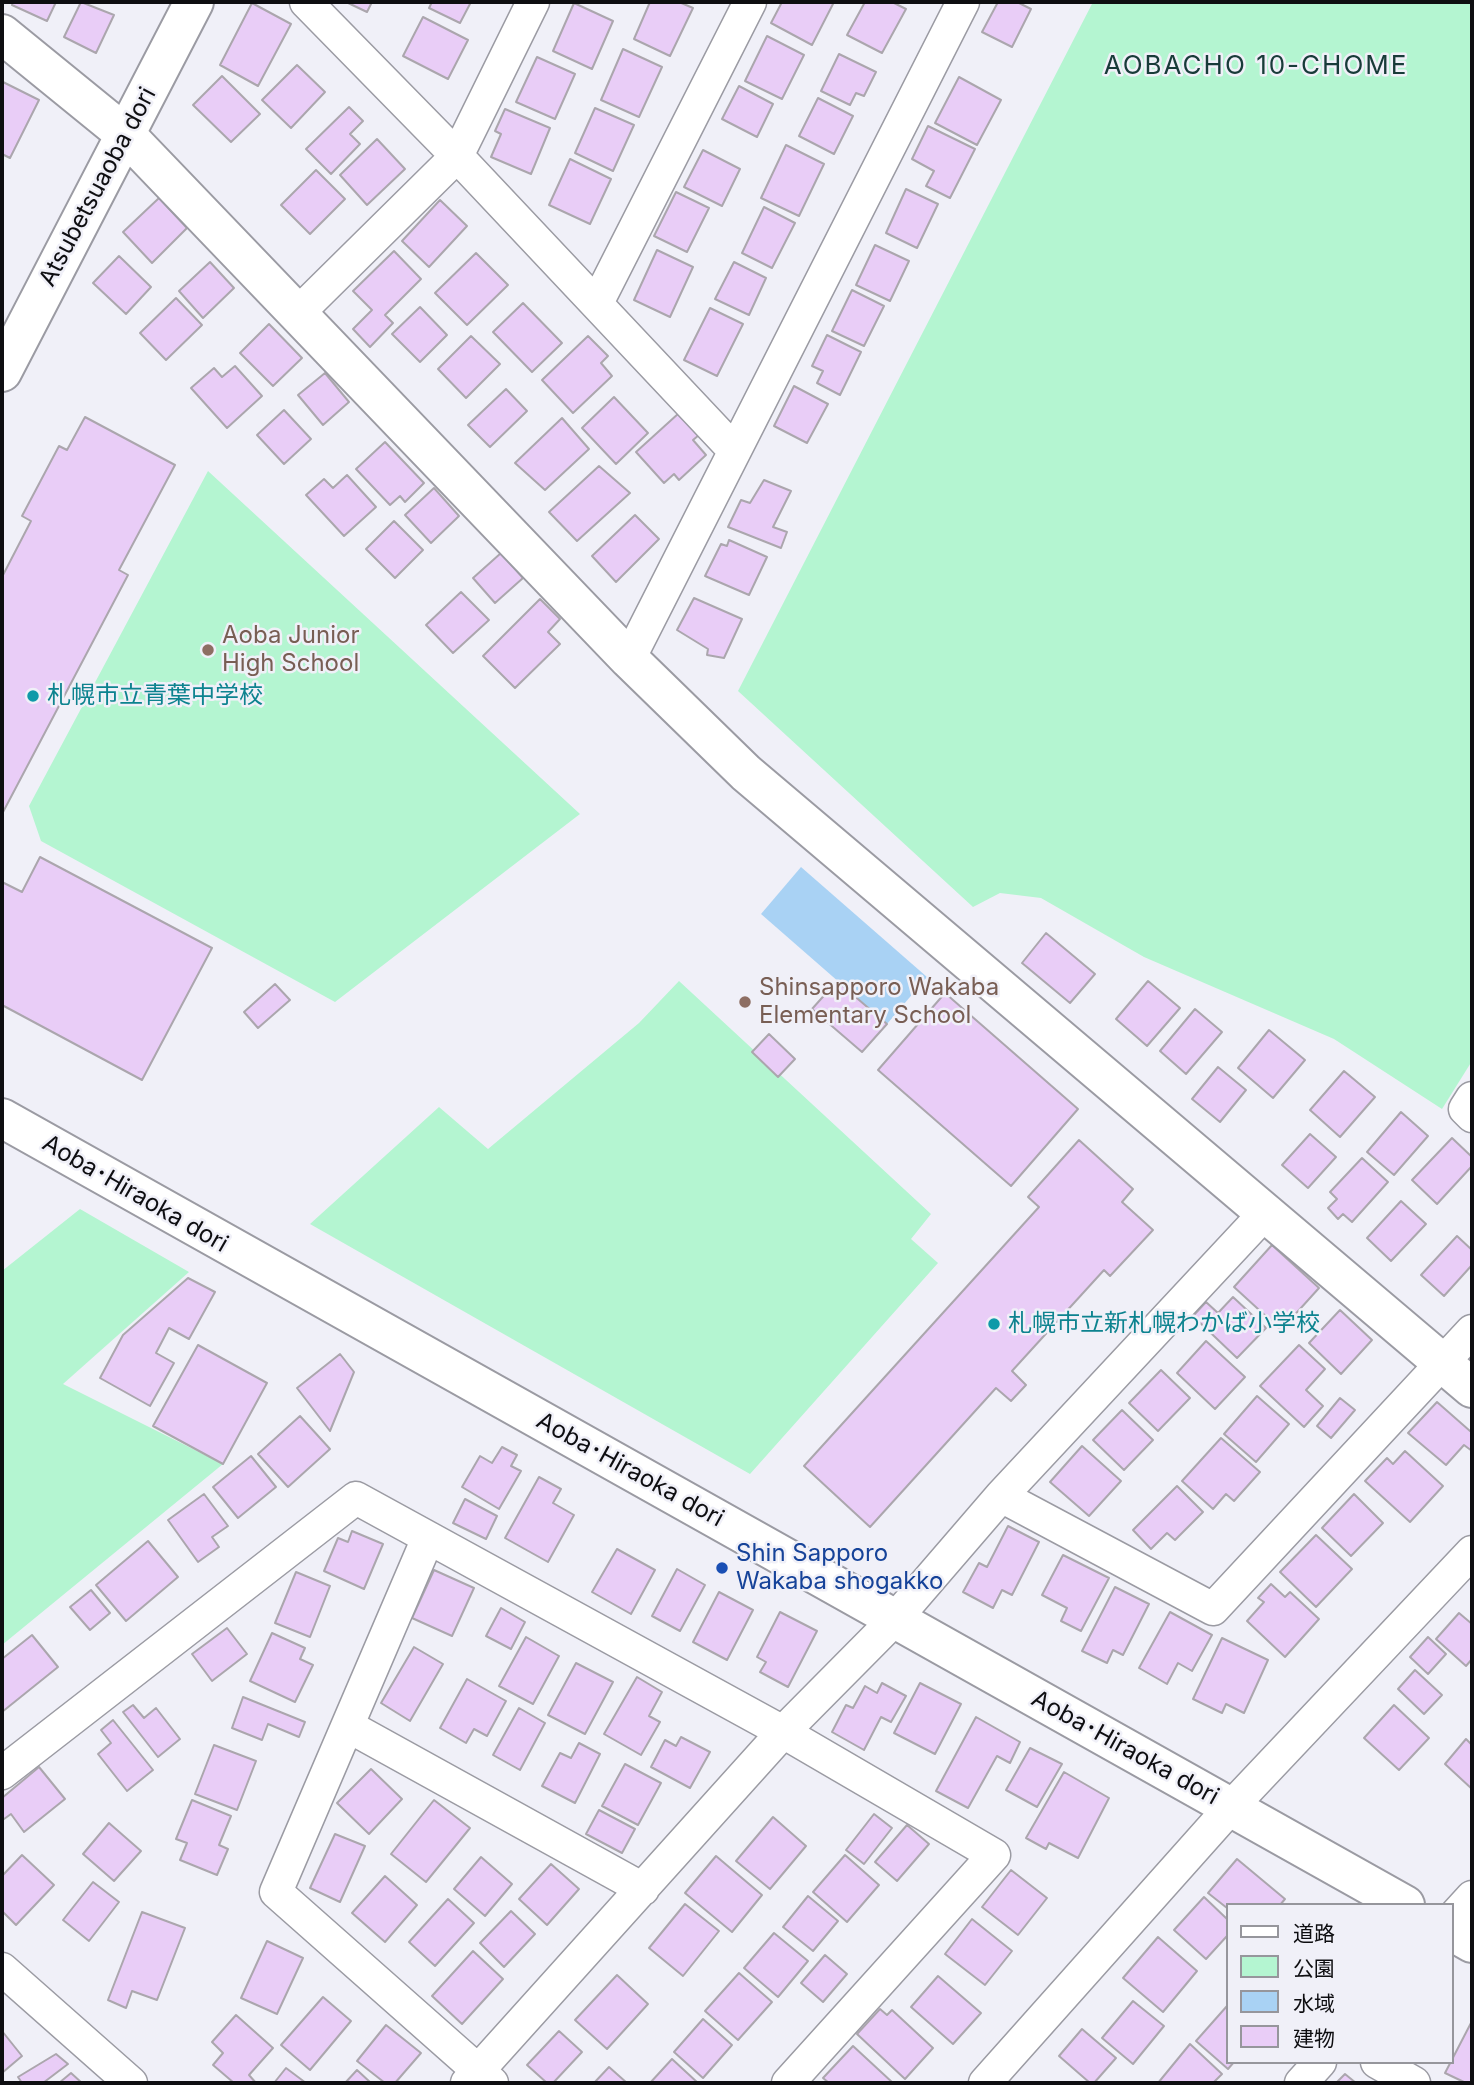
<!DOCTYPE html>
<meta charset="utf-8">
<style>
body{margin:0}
#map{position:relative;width:1474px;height:2085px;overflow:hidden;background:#f0f0f8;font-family:Inter,"Noto Sans JP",sans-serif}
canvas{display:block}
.frame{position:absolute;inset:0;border:4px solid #0e0e11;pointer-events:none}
.legend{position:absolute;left:1226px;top:1903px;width:228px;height:161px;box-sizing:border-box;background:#f0f0f8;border:2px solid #96969c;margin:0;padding:9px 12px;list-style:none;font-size:21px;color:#0e0e11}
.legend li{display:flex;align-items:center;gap:14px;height:35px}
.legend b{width:35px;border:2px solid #96969c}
</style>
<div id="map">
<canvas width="1474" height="2085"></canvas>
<div class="frame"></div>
<ul class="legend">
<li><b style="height:9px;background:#fff"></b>道路</li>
<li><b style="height:19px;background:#b4f5d1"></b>公園</li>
<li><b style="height:19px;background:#a9d2f4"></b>水域</li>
<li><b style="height:19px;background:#e9cdf7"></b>建物</li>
</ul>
</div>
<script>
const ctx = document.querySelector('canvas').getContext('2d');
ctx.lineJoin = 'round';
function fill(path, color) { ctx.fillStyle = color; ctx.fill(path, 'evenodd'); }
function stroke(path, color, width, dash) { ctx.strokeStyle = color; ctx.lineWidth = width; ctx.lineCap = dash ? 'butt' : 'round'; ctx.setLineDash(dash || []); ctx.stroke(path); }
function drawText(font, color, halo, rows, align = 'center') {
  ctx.font = font + ' Inter,"Noto Sans JP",sans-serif'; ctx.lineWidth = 5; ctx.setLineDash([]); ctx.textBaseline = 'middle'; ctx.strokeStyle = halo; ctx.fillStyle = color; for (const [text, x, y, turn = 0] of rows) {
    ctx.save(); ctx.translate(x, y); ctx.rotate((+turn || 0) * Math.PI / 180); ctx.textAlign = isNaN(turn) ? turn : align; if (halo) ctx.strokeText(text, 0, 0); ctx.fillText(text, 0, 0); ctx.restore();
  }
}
const green = new Path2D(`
 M1093,2h379v1059l-30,48 -108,-70 -190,-82 -103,-59 -41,-5 -27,14 -235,-216z
 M208,471l372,343 -245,188 -294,-161 -12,-35z
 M679,981l252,233 -20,25 27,24 -188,211 -440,-250 129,-117 49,42 151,-126z
 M80,1209l109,63 -126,112 160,80 -221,181v-374z`);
const water = new Path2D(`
 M801,867l126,110 -40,47 -126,-110z`);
const building = new Path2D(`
 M13,2h43l-9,19 -35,-16z
 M81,2l33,13 -18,38 -32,-16z
 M346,2h26l-5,10z
 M432,2h39l-11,21 -31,-15z
 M650,2h29l14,6 -23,48 -36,-17z
 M782,2h52l-22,43 -41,-22z
 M865,2h27l14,7 -24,44 -35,-18z
 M998,2h19l14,7 -19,38 -30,-15z
 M252,3l39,21 -33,62 -38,-21z
 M574,3l39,18 -21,48 -39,-18z
 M423,17l45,23 -20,39 -45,-23z
 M767,36l37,19 -22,44 -37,-18z
 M623,49l39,18 -23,50 -38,-17z
 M839,54l37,18 -12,24 -8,-3 -6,12 -29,-14z
 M537,57l38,17 -20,45 -39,-17z
 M297,65l28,27 -34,36 -29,-28z
 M222,76l38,38 -29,28 -38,-37z
 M959,77l42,23 -24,45 -42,-22z
 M3,82l36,18 -29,58 -8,-4z
 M739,86l34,18 -16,33 -35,-18z
 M818,98l35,18 -19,38 -35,-18z
 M349,107l14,14 -13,13 10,10 -29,30 -25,-25z
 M595,108l39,17 -21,46 -38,-18z
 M505,109l45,19 -19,46 -40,-17 10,-23 -6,-3z
 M928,126l47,23 -25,49 -24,-12 8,-15 -22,-12z
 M377,139l28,30 -38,36 -27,-30z
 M786,145l38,19 -25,52 -38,-18z
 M703,150l37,19 -18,37 -38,-19z
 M570,159l41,20 -21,45 -41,-19z
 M316,170l29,29 -35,35 -29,-29z
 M906,189l32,15 -21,44 -31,-15z
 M676,192l33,16 -22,44 -33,-16z
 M159,198l28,30 -35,35 -29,-31z
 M440,200l27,26 -38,41 -27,-26z
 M764,207l31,16 -23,45 -30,-15z
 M875,245l34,16 -19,40 -34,-16z
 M657,250l36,17 -23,50 -36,-17z
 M394,251l27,28 -36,36 8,8 -23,24 -17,-18 19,-19 -19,-19z
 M476,253l32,32 -41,40 -32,-32z
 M119,256l32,31 -25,27 -33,-31z
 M210,262l24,26 -31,30 -24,-27z
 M734,262l32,16 -17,37 -34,-16z
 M852,290l32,16 -20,40 -32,-15z
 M176,298l26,27 -36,35 -26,-27z
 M523,303l39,40 -30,29 -39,-40z
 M420,307l27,28 -27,27 -28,-28z
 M710,308l33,16 -26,52 -33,-16z
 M269,324l33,34 -29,28 -33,-33z
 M827,335l34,17 -21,43 -23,-12 6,-12 -11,-5z
 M471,336l29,28 -34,34 -28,-29z
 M588,336l20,20 -7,7 11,13 -39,37 -31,-33z
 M235,366l27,30 -35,32 -36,-40 23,-20 8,9z
 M325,373l24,29 -26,23 -25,-30z
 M794,386l34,18 -21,39 -33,-17z
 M506,389l21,22 -37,36 -22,-22z
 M614,397l34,36 -32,31 -34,-36z
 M284,410l27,29 -27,25 -27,-29z
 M679,413l20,22 -6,5 13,15 -27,25 -5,-6 -10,9 -28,-31z
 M85,417l90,48 -56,105 9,5 -126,239v-237l29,-56 -9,-5 37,-70 8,4z
 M562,418l27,31 -44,41 -30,-27z
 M385,442l39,41 -19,19 -5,-6 -10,9 -34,-36z
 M599,466l31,27 -53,48 -28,-29z
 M347,475l29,32 -32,29 -38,-41 18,-16 9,9z
 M764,480l27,11 -18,36 14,5 -6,16 -53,-21 13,-27 9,3z
 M434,488l25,28 -28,27 -26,-28z
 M635,515l24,24 -43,43 -24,-26z
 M394,521l29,29 -28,28 -29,-29z
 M729,540l38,17 -18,38 -44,-19 16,-32 6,2z
 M501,553l22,25 -28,25 -22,-25z
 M461,592l28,28 -36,33 -27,-28z
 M694,598l48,21 -18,39 -17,-3 1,-6 -31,-19z
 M540,599l20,20 -12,13 12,12 -45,44 -32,-32z
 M40,857l172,91 -70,132 -140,-75v-123l20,10z
 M1046,933l49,41 -25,29 -48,-40z
 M837,981l50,43 -25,28 -50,-43z
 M1148,981l32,27 -33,38 -31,-27z
 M275,984l15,16 -32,28 -14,-16z
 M945,993l133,116 -67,77 -133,-116z
 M1195,1009l27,23 -36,42 -26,-23z
 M1269,1030l36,30 -32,38 -35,-30z
 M769,1034l26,25 -17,18 -26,-25z
 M1218,1067l28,23 -26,32 -28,-23z
 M1344,1071l31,26 -35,40 -30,-27z
 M1401,1112l27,24 -34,39 -27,-23z
 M1310,1134l26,23 -28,31 -26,-23z
 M1452,1138l20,19v9l-35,38 -25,-24z
 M1079,1140l54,49 -11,13 31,28 -43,46 -6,-6 -92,101 14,14 -15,16 -15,-13 -126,139 -66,-61 235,-259 -11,-10z
 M1362,1158l26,24 -36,40 -9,-8 -5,5 -10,-11 9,-9 -7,-7z
 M1401,1201l25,23 -35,37 -24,-23z
 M1457,1236l15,14v15l-28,31 -23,-21z
 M1272,1245l47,43 -38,42 -47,-43z
 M188,1278l27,14 -26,47 -20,-11 -13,25 18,10 -24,43 -50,-28 23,-43z
 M1233,1297l33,31 -29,30 -44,-42 13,-14 12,11z
 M1340,1310l32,30 -31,34 -32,-31z
 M1206,1341l39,36 -30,32 -38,-36z
 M198,1345l69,38 -44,81 -70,-38z
 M1299,1345l26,24 -19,21 17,16 -19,21 -44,-41z
 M340,1354l14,18 -24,59 -33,-43z
 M1161,1370l29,28 -32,33 -29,-28z
 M1257,1396l32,28 -33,38 -32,-28z
 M1340,1398l15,12 -24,28 -14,-12z
 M1437,1402l33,29 2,-2v22l-8,-6 -18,20 -38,-32z
 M1122,1410l31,30 -29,30 -31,-30z
 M300,1416l30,33 -42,38 -30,-33z
 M1221,1438l39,34 -26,29 -8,-7 -13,15 -31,-28z
 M1082,1446l39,35 -32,35 -39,-34z
 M502,1447l15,8 -6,11 10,5 -22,38 -37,-22 18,-31 12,7z
 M1405,1451l38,35 -33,36 -45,-41 22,-23 6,6z
 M251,1456l25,31 -38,31 -25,-31z
 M539,1477l22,12 -8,14 21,12 -26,47 -43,-24z
 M1177,1486l26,26 -28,28 -8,-7 -16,16 -18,-19z
 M204,1494l24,32 -16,11 7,10 -21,15 -30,-42z
 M1354,1494l29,29 -32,33 -29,-28z
 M465,1499l32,17 -11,23 -33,-16z
 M1008,1526l31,16 -27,53 -10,-5 -9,18 -30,-16 16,-29 8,4z
 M352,1531l31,13 -19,45 -40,-18 14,-33 10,4z
 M1316,1535l36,34 -36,38 -36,-35z
 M148,1541l30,36 -52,44 -30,-36z
 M617,1549l38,21 -24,44 -39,-22z
 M1063,1555l46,23 -28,53 -20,-10 6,-13 -25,-13z
 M677,1569l28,16 -25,46 -28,-15z
 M434,1570l40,18 -22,48 -40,-18z
 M296,1572l34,14 -20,51 -35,-14z
 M1271,1584l14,13 5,-5 29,27 -34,38 -38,-36 17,-19 -6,-4z
 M1115,1587l34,17 -26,51 -10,-5 -6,13 -25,-12z
 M91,1590l19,23 -20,17 -20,-23z
 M719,1592l34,18 -26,50 -34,-18z
 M501,1608l24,14 -14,27 -25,-13z
 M780,1612l37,19 -29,56 -28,-15 6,-10 -9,-5z
 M1170,1612l42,23 -20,36 -14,-8 -11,21 -28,-16z
 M1459,1613l13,11v35l-6,7 -30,-27z
 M227,1628l20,26 -35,27 -20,-27z
 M272,1633l33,15 -5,11 13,6 -18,37 -45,-21z
 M32,1635l26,32 -56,45v-53z
 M526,1637l33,19 -26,48 -34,-18z
 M1428,1637l18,17 -18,20 -18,-17z
 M1222,1638l46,22 -24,53 -18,-9 -4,9 -29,-14z
 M414,1647l29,17 -33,57 -29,-18z
 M576,1663l37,19 -28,52 -37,-19z
 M1415,1670l27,25 -18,19 -26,-25z
 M637,1677l25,15 -13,24 11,6 -19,33 -37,-21z
 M467,1679l39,22 -19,35 -13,-7 -8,14 -26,-15z
 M882,1683l24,13 -15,26 -10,-5 -17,33 -32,-18 14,-27 7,3 12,-22 12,7z
 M920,1683l41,21 -26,50 -41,-21z
 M243,1697l62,25 -6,15 -31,-13 -6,16 -30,-12z
 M133,1705l11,13 12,-10 24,31 -22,18 -35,-45z
 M1394,1705l35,33 -30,32 -35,-32z
 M519,1708l26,15 -25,47 -27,-15z
 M976,1717l44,25 -10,21 -13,-7 -29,52 -32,-17z
 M113,1720l40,50 -26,21 -29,-37 13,-11 -10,-13z
 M681,1737l29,15 -20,36 -39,-21 14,-27 11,6z
 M1466,1739l6,6v44l-27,-25z
 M579,1743l21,11 -25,49 -33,-17 18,-33 11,5z
 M214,1745l42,16 -19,49 -42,-16z
 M1030,1748l32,16 -25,43 -31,-17z
 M625,1764l36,19 -23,42 -36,-19z
 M39,1767l26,32 -41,33 -13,-18 -7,5 -2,-2v-19z
 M371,1769l31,30 -33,35 -32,-31z
 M1064,1772l45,26 -31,60 -29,-15 -3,6 -20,-11z
 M192,1800l39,16 -12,29 9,4 -11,26 -37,-15 7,-17 -11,-4z
 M434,1800l36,28 -44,54 -35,-28z
 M599,1810l36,19 -13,24 -36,-19z
 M874,1814l18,14 -28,36 -18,-14z
 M773,1817l33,29 -36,43 -34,-28z
 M109,1823l32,28 -27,30 -31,-27z
 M907,1825l22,19 -32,37 -22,-19z
 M335,1834l30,12 -25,56 -30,-14z
 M22,1855l32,30 -38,40 -14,-14v-35z
 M845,1855l34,30 -32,37 -34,-30z
 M716,1856l46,39 -30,37 -47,-39z
 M481,1857l31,27 -27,32 -31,-27z
 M1237,1859l48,40 -5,6h-53v3l-19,-15z
 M551,1864l28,25 -32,36 -28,-26z
 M1011,1870l36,28 -29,37 -36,-28z
 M385,1876l32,29 -32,37 -33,-29z
 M93,1882l26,20 -30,39 -26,-21z
 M808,1896l30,25 -25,30 -30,-24z
 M1204,1897l23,22v17l-21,23 -32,-29z
 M448,1899l26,24 -39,43 -26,-24z
 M685,1904l34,27 -36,45 -34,-28z
 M511,1911l24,23 -31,33 -24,-24z
 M142,1912l43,16 -28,72 -25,-9 -6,17 -18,-8z
 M972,1919l40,32 -27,34 -40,-31z
 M774,1933l34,28 -30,36 -34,-29z
 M1158,1937l39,34 -34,41 -40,-34z
 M267,1941l36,17 -26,56 -36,-16z
 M473,1951l30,28 -41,45 -30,-28z
 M825,1955l22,19 -24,28 -22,-19z
 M739,1973l33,29 -34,38 -33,-29z
 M617,1975l31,29 -41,45 -32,-29z
 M938,1976l43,37 -28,31 -42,-37z
 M323,1997l28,24 -41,49 -29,-25z
 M1133,2001l31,25 -31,38 -31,-26z
 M1227,2006v56h7l-6,7 -32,-28z
 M880,2009l7,6 5,-5 41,38 -28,31 -48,-45z
 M236,2015l37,33 -24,27 7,8h-22l-21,-18 10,-12 -11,-11z
 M703,2019l29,26 -29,33 -29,-26z
 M1472,2021v62h-6l-21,-10z
 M386,2025l35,28 -26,30h-10l-28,-22z
 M1082,2029l34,29 -22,25h-4l-31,-27z
 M2,2031l20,25 -20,17z
 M559,2031l23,21 -29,31h-6l-20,-18z
 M1190,2044l32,30 -9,9h-55z
 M853,2046l40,37h-64l-6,-5z
 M56,2054l12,10 -25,19h-21l-4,-6z
 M672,2059l26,24h-48z
 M609,2067l18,16h-33z
 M286,2068l20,15h-32z
 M357,2070l14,13h-26z
 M71,2073l11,10h-23z
 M1345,2074l11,9h-20z`);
const minor = new Path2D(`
 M306,2l151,154 277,294
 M597,303l153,-301
 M296,315l161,-159 76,-154
 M629,659l334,-657
 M1472,1098l-7,11 7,7
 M1001,1496l212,113 259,-278
 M428,1538l-152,354 216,191
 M348,1726l295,163
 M2,1773l354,-275 427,234 211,123 -206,228
 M1451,1920l21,-23
 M2,1969l129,114
 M1377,2062l37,21
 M467,2083l316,-351 112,-113 106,-123 266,-285
 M985,2083l246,-276 241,-255
 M1301,2083l19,-21`);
const tertiary = new Path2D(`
 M2,34l124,101 503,524 117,114 726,615
 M2,372l192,-370
 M2,1118l1403,787
 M1451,1931l21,12`);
const markers = [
 [208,650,7,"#8d6e63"],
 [33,696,7,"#0f9aa8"],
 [745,1002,7,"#8d6e63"],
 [994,1324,7,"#0f9aa8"],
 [722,1568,7,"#1a4fb4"]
];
const streetNames = [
 ["Atsubetsuaoba dori",98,187,-62],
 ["Aoba･Hiraoka dori",135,1194,30],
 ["Aoba･Hiraoka dori",630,1470,29],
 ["Aoba･Hiraoka dori",1125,1748,29]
];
const educationNames = [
 ["Aoba Junior",222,636],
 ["High School",222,664],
 ["Shinsapporo Wakaba",759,988],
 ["Elementary School",759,1016]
];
const cultureNames = [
 ["札幌市立青葉中学校",47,696],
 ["札幌市立新札幌わかば小学校",1008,1324]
];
const transitNames = [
 ["Shin Sapporo",736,1554],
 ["Wakaba shogakko",736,1582]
];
const neighbourhoodNames = [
 ["AOBACHO 10-CHOME",1256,66]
];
fill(green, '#b4f5d1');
fill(water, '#a9d2f4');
fill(building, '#e9cdf7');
stroke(building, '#aba6ad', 2);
stroke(minor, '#9b9ba3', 35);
stroke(tertiary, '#9b9ba3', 42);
stroke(minor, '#fff', 32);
stroke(tertiary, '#fff', 38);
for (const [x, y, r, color] of markers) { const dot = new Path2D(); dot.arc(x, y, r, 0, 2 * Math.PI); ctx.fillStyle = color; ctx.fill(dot); stroke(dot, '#f0f0f8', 2.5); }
drawText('24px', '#0e0e11', '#f0f0f8', streetNames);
drawText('24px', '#785e54', '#f0f0f8', educationNames, 'left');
drawText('24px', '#0d838f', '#f0f0f8', cultureNames, 'left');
drawText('24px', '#164399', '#f0f0f8', transitNames, 'left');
ctx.letterSpacing = '2px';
drawText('26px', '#183b39', '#f0f0f8', neighbourhoodNames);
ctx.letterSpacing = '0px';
</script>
